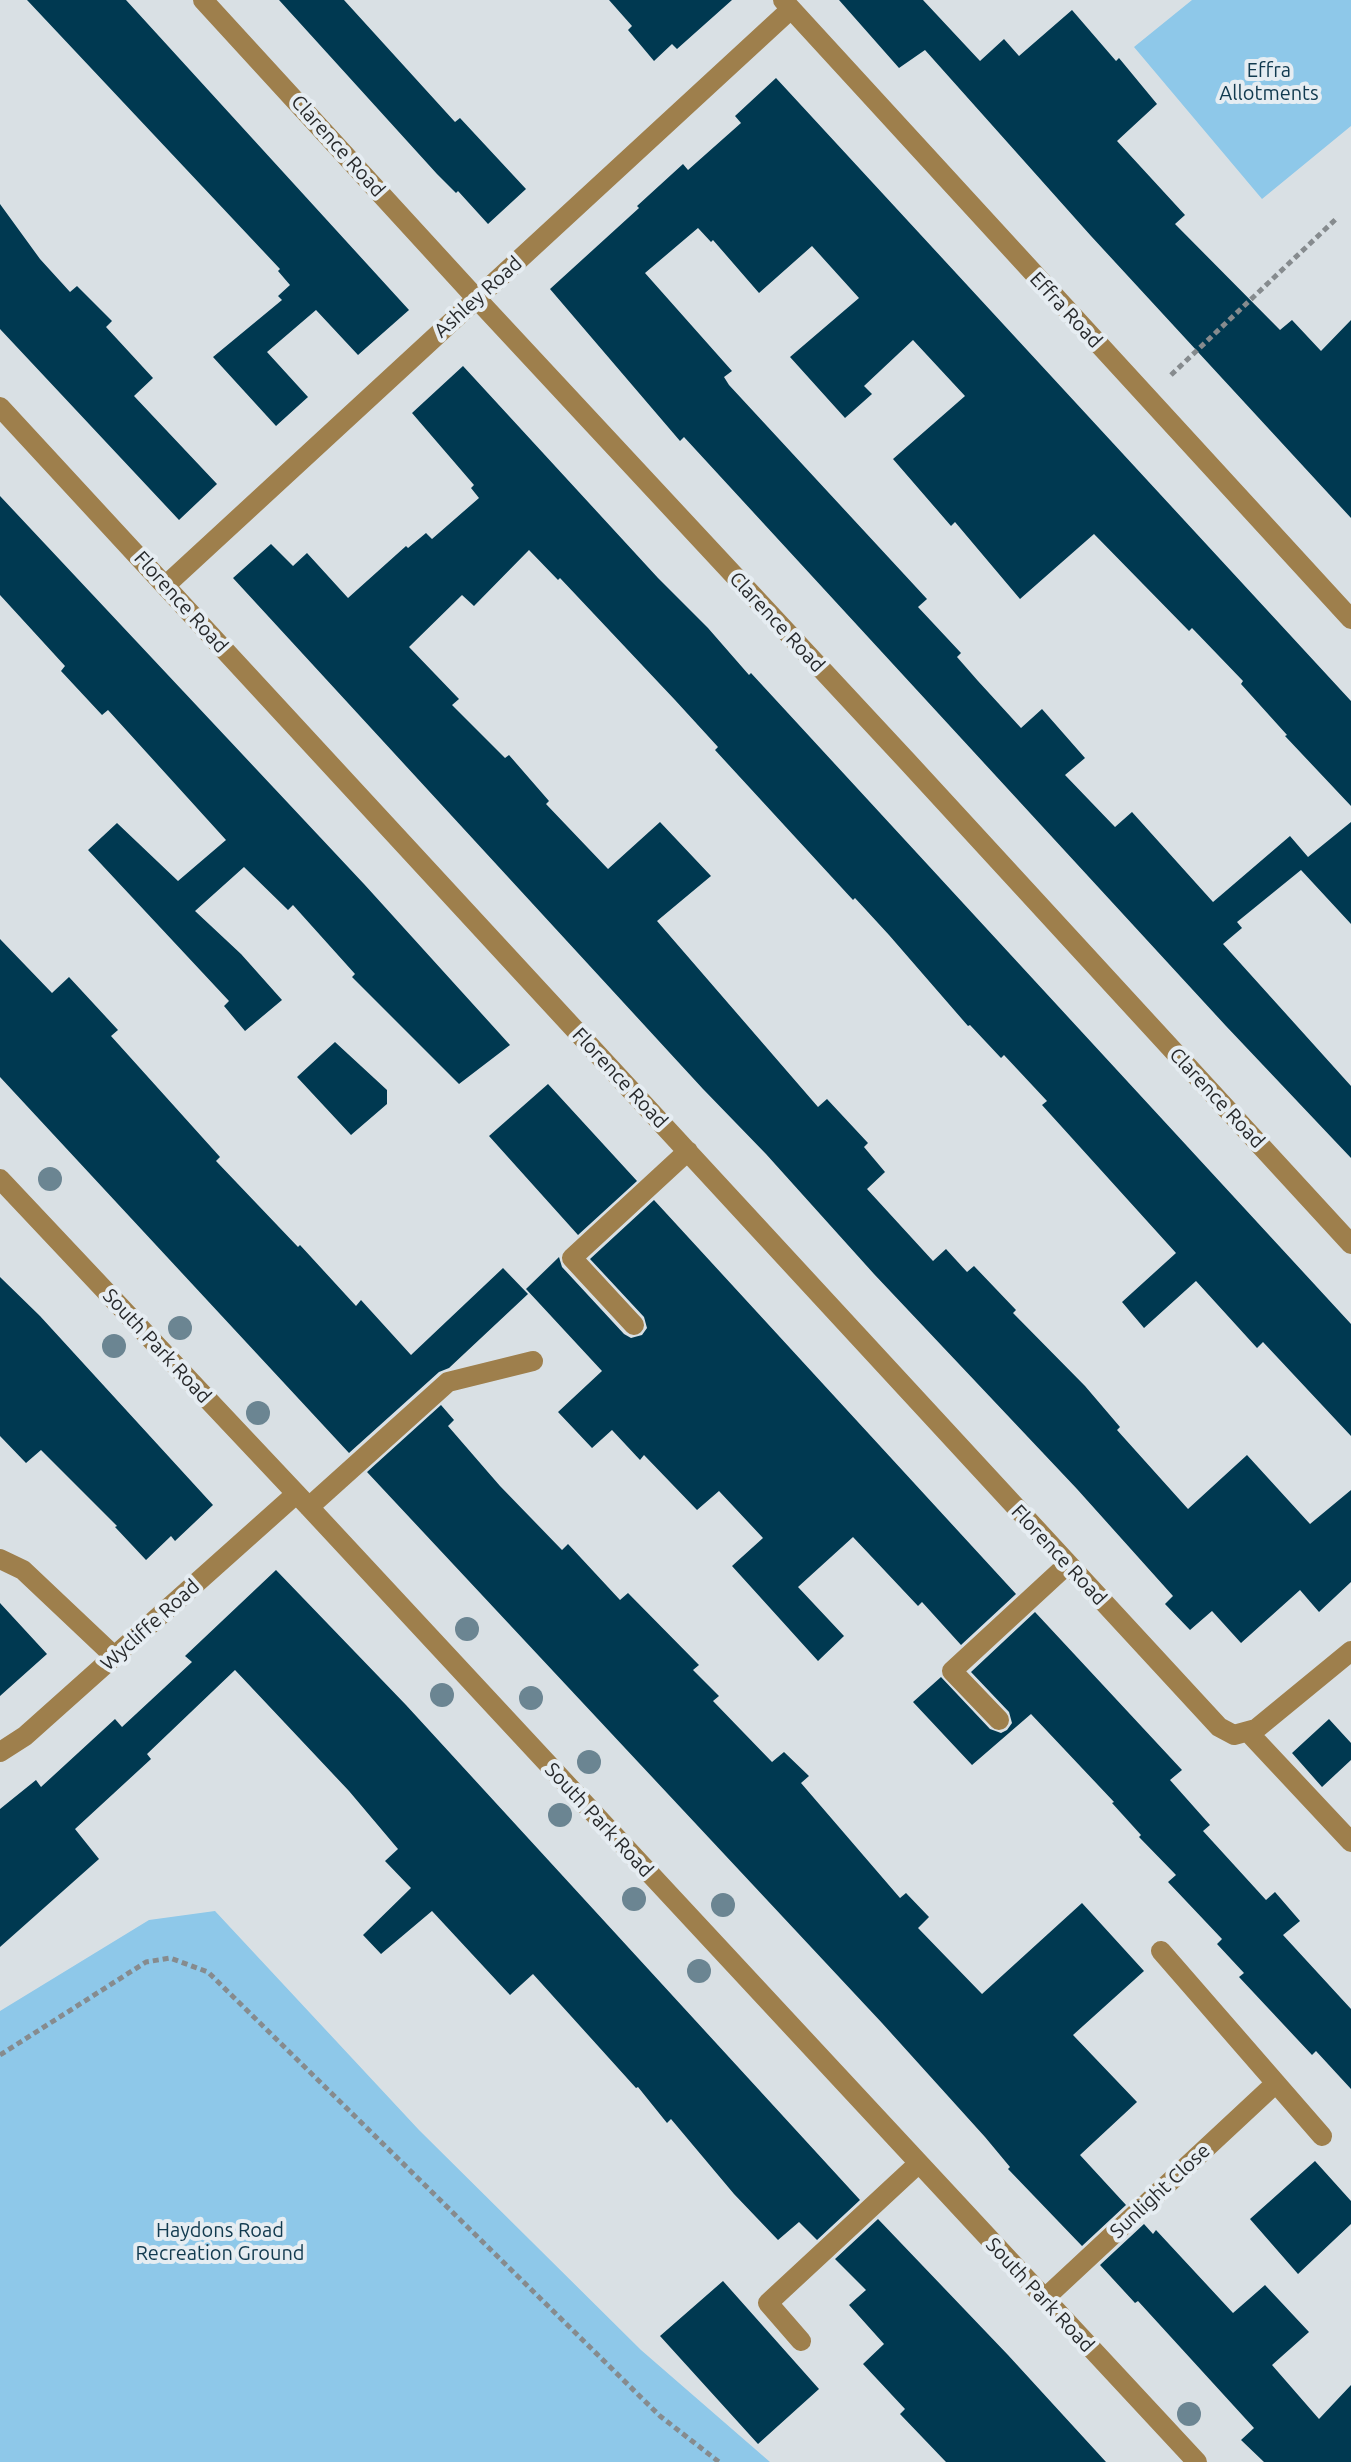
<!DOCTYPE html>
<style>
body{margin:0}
canvas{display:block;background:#d9e0e4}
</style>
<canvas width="1351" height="2462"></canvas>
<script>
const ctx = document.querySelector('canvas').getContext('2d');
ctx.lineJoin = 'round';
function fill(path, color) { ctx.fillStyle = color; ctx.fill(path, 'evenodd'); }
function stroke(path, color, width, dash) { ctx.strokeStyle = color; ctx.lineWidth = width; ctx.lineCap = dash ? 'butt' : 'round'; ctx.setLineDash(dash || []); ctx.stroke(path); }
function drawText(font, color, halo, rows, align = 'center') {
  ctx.font = font + ' Ubuntu,sans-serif'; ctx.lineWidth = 8; ctx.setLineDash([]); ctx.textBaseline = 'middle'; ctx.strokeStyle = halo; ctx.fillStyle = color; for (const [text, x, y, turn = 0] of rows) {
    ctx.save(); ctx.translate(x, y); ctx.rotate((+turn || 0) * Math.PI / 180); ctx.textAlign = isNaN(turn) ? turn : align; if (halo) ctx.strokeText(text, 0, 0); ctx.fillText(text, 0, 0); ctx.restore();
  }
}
const green = new Path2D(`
 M1192,0h159v126l-89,73 -128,-152z
 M215,1911l204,219 222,220 129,112h-770v-451l149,-91z`);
const building = new Path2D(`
 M27,0h99l283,310 -51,45 -42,-45 -49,42 41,45 -32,29 -63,-69 69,-57 -4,-4 12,-11 -12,-14 2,-2z
 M279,0h65l111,122 5,-4 66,71 -38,35 -30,-33 -2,2 -19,-19z
 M609,0h123l-55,49 -5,-5 -18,17 -26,-31 4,-4z
 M839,0h84l57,61 24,-22 15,17 53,-46 44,51 3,-3 38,46 -40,37 68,74 -10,9 105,106 12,-10 29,31 30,-31v198l-260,-282 -166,-186 -26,18z
 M776,78l575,623v105l-66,-70 2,-1 -46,-51 2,-3 -51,-53 -3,3 -95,-97 -74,65 -65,-77 -4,4 -58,-67 72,-63 -52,-56 -49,46 8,8 -27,24 -55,-61 69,-59 -47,-52 -53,47 -46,-53 -2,2 -13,-14 -53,45 87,98 -8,6 5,8 198,214 -9,8 43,46 -4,4 21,24 43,47 21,-19 43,49 -20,17 50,52 17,-15 81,90 77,-66 18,21 43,-35v102l-50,-54 -64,52 5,6 -19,16 128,142v72l-125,-132 -542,-589 -4,4 -130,-152 89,-81 -2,-2 46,-42 5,6 53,-47 -6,-7z
 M0,204l40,55 30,33 7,-6 35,35 -6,6 47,51 -19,18 83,88 -38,36 -179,-191z
 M463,366l195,212 50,50 41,47 2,-2 600,651v112l-88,-94 -6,6 -61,-67 -52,47 -22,-26 54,-49 -134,-148 5,-4 -43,-46 -3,3 -31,-33 -2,1 -79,-91 -34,-37 -2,2 -138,-150 3,-3 -43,-47 -115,-122 -2,2 -29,-30 -55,56 -12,-11 -53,52 50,52 -7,6 53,53 4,-3 40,46 -3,3 62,65 52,-47 51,54 -54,45 161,186 9,-8 41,44 -4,4 21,25 -18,17 66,72 13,-12 21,23 7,-6 42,44 -3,3 72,73 35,41 -3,3 71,79 59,-54 63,69 41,-34v92l-32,30 -19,-22 -59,53 -29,-32 -22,19 -25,-26 8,-8 -96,-107 -203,-215 -108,-120 -63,-65 -470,-511 38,-34 22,22 14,-13 41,45 58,-52 2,2 18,-15 6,6 47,-41 -8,-10 3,-3 -62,-72z
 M0,496l364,388 146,161 -51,39 -107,-107 3,-3 -62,-69 -5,5 -44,-43 -49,44 46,43 41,46 -37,31 -21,-25 5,-5 -141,-151 29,-27 61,58 48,-41 -118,-130 -6,5 -41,-44 4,-5 -65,-71z
 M0,939l52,54 17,-16 49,53 -7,6 109,121 -4,4 82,86 2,-2 56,61 5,-6 50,55 92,-87 25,26 -79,74 -10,4 -90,81 -349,-376z
 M335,1042l52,48v14l-36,31 -54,-58z
 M548,1084l89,97 -59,54 -89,-99z
 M654,1200l362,394 -55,51 -39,-43 -4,4 -65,-69 -55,50 46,49 -26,25 -86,-95 31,-28 -44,-47 -22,19 -53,-55 -4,5 -28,-30 -20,18 -34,-36 44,-41 -76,-82 33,-32 3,10 62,67 7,4 11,-3 5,-7 -3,-11 -54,-58z
 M0,1277l40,39 173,189 -38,36 -4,-5 -25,24 -31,-33 2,-1 -76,-76 -15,13 -26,-27z
 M441,1405l13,15 -6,6 52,60 62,64 6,-6 52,56 8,-7 71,72 -6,5 26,26 -6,5 59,61 12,-10 25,24 -8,7 99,115 6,-5 23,24 -11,11 64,66 100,-91 62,68 -71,64 64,67 -57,53 46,50 -44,41 -74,-77 2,-2 -25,-30 -103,-114 -515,-551z
 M276,1570l130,135 454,495 -43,40 -18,-18 -21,18 -44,-46 -63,-75 -4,4 -29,-36 -2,1 -103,-114 -23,21 -78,-84 -51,43 -18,-19 48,-47 -26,-27 13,-12 -49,-58 -114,-121 -88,84 4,5 -76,70 24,30 -99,88v-138l36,-29 5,7 74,-68 7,8 70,-65 -7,-6z
 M0,1603l47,51 -47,42z
 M1035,1612l147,158 -12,10 40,45 -7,6 63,69 9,-8 25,29 -17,14 68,74v80l-35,-38 -4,4 -73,-78 5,-4 -27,-29 5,-5 -54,-57 8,-7 -37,-38 2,-2 -29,-32 2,-1 -83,-88 -59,51 -59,-63 28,-25 49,52 11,4 6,-3 5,-7 -3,-11 -38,-40z
 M1329,1719l22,24v17l-29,27 -30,-34z
 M1315,2161l36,40v23l-53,50 -48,-55z
 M878,2219l130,136 98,107h-160l-46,-48 5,-5 -42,-45 21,-20 -35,-39 17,-15 -31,-31z
 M1144,2224l9,10 3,-4 77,83 32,-28 44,47 -37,33 47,54 32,-34v77h-87l-23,-22 13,-12 -116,-127 -3,2 -35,-38z
 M723,2281l96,108 -61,55 -98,-108z`);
const path = new Path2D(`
 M1171,375l166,-157
 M0,2055l146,-93 24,-4 38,14 452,444 59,46`);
const minor = new Path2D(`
 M203,0l273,298 430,462 445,484
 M783,0l568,619
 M0,407l1219,1320 15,8 22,-6 95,-78
 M166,585l625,-576
 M0,1179l309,328 888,955
 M634,1325l-62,-67 116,-107
 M309,1507l139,-125 85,-21
 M0,1559l23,11 91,86
 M999,1720l-47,-49 116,-107
 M1248,1732l103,110
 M0,1752l25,-16 271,-242
 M1161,1951l161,185
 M1044,2299l232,-216
 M801,2341l-33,-38 151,-140`);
const trees = [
 [50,1179],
 [180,1328],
 [114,1346],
 [258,1413],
 [467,1629],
 [442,1695],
 [531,1698],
 [589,1762],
 [560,1815],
 [634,1899],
 [723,1905],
 [699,1971],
 [1189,2414]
];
const parkNames = [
 ["Effra",1269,70],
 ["Allotments",1269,93],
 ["Haydons Road",220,2230],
 ["Recreation Ground",220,2253]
];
const streetNames = [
 ["Clarence Road",338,146,48],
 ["Ashley Road",478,297,-42],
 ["Effra Road",1066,310,47],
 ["Florence Road",181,602,48],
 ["Clarence Road",777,622,47],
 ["Florence Road",620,1078,47],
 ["Clarence Road",1217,1098,47],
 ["South Park Road",157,1346,47],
 ["Florence Road",1059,1555,47],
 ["Wycliffe Road",150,1625,-42],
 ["South Park Road",599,1820,47],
 ["Sunlight Close",1160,2191,-43],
 ["South Park Road",1040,2295,47]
];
fill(green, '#8ec8e9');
fill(building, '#003951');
stroke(path, '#868b8e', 5, [6, 4]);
stroke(minor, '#9e7f4c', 20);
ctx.fillStyle = '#6b8592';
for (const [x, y] of trees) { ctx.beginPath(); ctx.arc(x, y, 12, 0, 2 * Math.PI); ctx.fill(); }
drawText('20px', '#113a4f', '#e6edf2', parkNames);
drawText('20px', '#27292b', '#e6edf2', streetNames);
</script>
